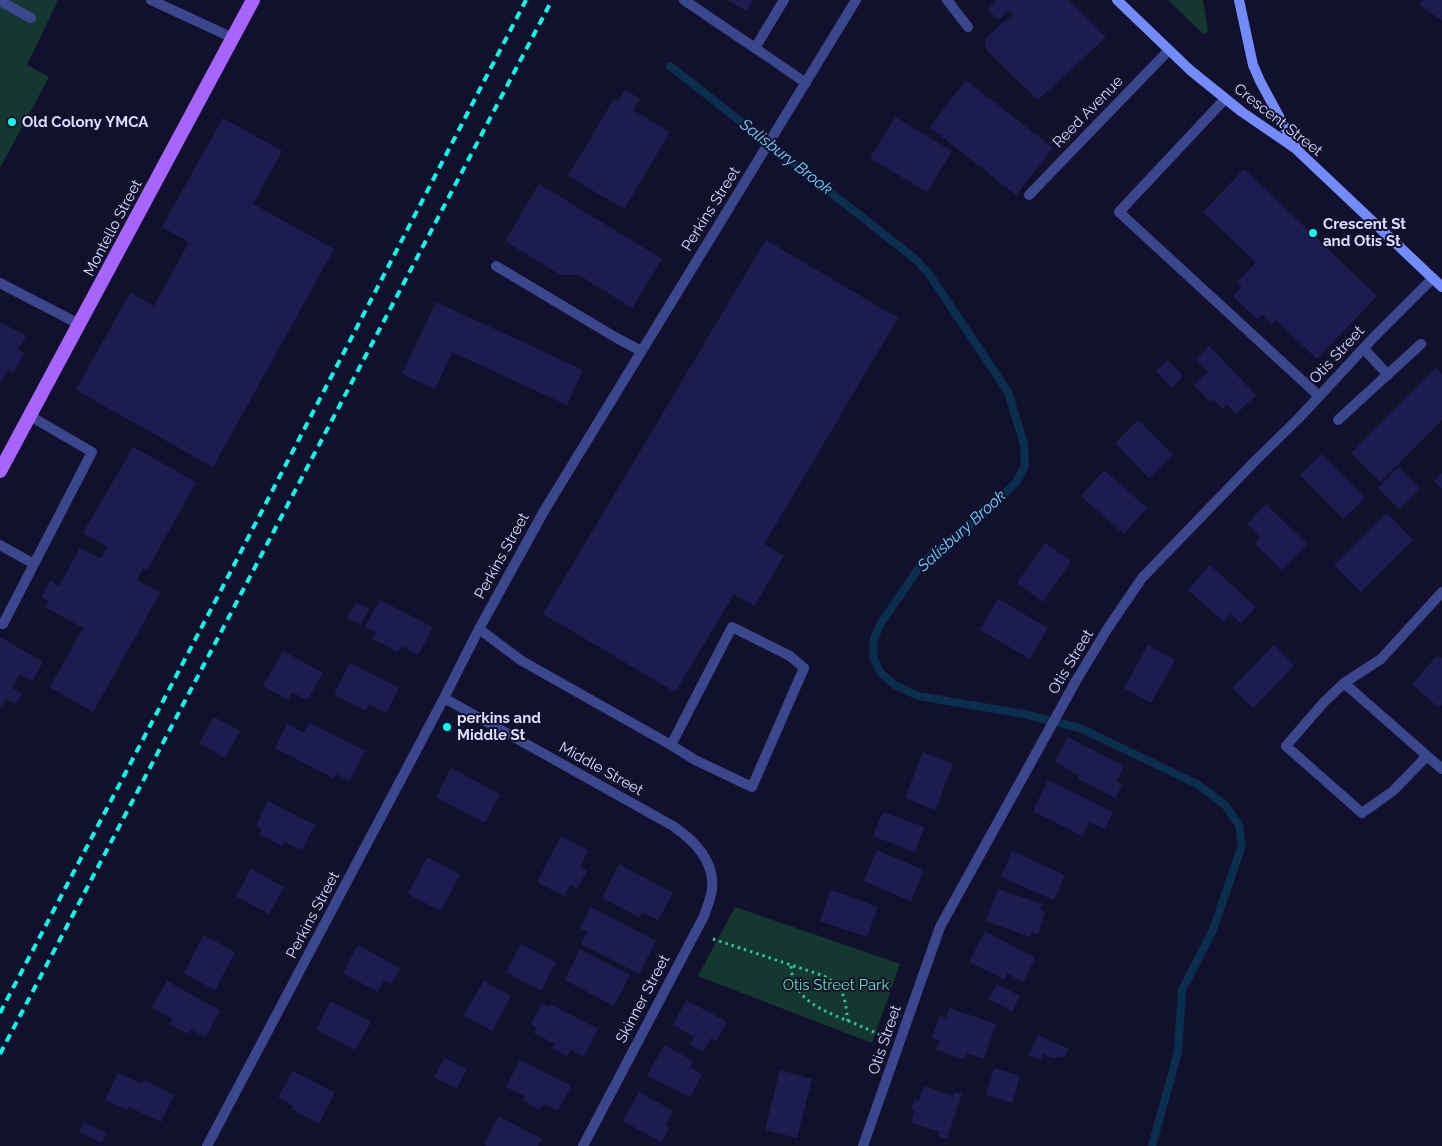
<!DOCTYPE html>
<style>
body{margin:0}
canvas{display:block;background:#11112d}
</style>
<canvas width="1442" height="1146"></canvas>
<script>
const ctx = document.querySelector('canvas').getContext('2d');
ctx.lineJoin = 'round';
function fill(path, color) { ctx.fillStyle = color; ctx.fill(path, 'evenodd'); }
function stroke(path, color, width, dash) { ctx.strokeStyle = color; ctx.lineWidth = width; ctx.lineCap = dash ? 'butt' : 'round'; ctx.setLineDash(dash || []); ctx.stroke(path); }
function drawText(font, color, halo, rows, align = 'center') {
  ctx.font = font + ' Raleway,sans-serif'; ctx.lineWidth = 4; ctx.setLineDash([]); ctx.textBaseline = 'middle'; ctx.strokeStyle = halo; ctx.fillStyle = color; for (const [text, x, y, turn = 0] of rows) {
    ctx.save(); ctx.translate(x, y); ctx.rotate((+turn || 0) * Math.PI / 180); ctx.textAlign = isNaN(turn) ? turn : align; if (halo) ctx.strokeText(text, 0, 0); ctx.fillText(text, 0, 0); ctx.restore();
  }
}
const green = new Path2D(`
 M0,0h58l-31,65 22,12 -49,91z
 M1168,0h35l5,30 -2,4 -4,-1z
 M735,907l165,57 -28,79 -174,-67z`);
const stream = new Path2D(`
 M670,66l244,192 15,16 79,118 16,52 1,22 -9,16 -25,26 -68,54 -42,61 -7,16 -1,17 7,16 15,13 23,11 106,18 56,14 117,56 28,21 14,20 3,20 -29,85 -31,60 -4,62 -26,94`);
const building = new Path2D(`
 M726,0h27l-6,11z
 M997,0h71l38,37 -68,63 -49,-47 -4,-7v-7l28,-25 -4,-4 -11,10 -10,-11z
 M1423,0h19v20l-23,-15z
 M966,80l87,68 -37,47 -86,-68z
 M625,90l15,9 -7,11 37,22 -46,77 -56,-33 46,-77 4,2z
 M895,117l57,34 -25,41 -57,-34z
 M223,118l59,33 -29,53 81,45 -121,218 -137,-77 54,-97 24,13 35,-64 -27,-15z
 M1244,169l133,127 -60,63 -41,-39 -4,4 -10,-9 -5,4 -24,-23 9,-9 -5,-4 19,-21 -53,-50z
 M539,184l123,75 -30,49 -53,-33h-18l-56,-34z
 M766,240l132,78 -134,226 20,12 -30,50 -20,-12 -59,98 -132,-78z
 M436,302l147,68 -16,35 -115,-53 -17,37 -33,-15z
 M0,322l26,14 -8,14 6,3 -10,20 -6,-3 -8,14z
 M1209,346l47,49 -20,19 -9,-9 -4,4 -10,-10 -3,3 -16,-17 14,-13 -12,-13z
 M1168,360l15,16 -11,12 -16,-17z
 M1436,368l6,6v46l-62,62 -29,-29z
 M1138,420l35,35 -24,23 -34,-35z
 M133,447l63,35 -49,88 -4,-2 -6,12 23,13 -67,119 -43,-25 33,-59 -38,-21 4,-6 -8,-4 9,-16 9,5 21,-38 21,11 6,-12 -24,-14z
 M1322,454l43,44 -22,21 -43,-44z
 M1398,467l22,21 -21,21 -21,-21z
 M1104,470l43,38 -23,26 -43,-38z
 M1442,473v16l-8,-8z
 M1266,504l41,40 -25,26 -27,-26 6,-7 -14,-13z
 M1387,513l26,27 -52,52 -27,-27z
 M1045,543l26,18 -28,41 -26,-19z
 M1210,565l46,42 -15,16 -11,-9 -7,7 -35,-31z
 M998,599l50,29 -18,31 -50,-29z
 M380,600l53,27 -15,28 -16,-9 -4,6 -25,-13 3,-6 -11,-6z
 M356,602l13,7 -8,16 -14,-7z
 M0,637l43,25 -11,19 -13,-7 -7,14 10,6 -6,10 -10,-6 -4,8 -2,-1z
 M1148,645l27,15 -24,43 -27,-15z
 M1274,645l20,21 -41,42 -21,-20z
 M283,651l40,22 -16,27 -15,-8 -4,8 -25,-14z
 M1437,656l3,3 2,-2v49l-2,-2 -2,3 -26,-23z
 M350,663l49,25 -13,25 -17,-9 -4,7 -31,-17z
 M214,717l26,14 -15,27 -26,-15z
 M309,723l56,28 -15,30 -14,-7 -3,4 -58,-30 12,-24 17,9z
 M1068,737l56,29 -8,15 6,4 -7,13 -38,-20 2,-3 -24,-13z
 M923,752l30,12 -18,46 -30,-12z
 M451,768l49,26 -15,29 -49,-26z
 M1048,780l65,32 -8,17 -16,-7 -7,14 -49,-25z
 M268,801l47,24 -13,25 -18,-8 -2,4 -23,-12 3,-5 -6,-3z
 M883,812l41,15 -9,25 -42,-16z
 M561,836l27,14 -8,17 7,4 -10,18 -7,-4 -6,11 -27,-14z
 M877,850l44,19 1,5 -11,27 -47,-20z
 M1012,851l53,24 -11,25 -53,-23z
 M427,857l33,17 -19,37 -33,-17z
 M619,864l54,29 -15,27 -16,-8 -3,5 -37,-19z
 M251,869l33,18 -15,27 -33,-18z
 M998,889l44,15 -2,6 5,2 -7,22 -6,-2 -2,5 -44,-16z
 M831,890l47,17 -11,30 -47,-16z
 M591,907l65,34 -17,33 -58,-30 6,-12 -7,-4z
 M985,931l50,27 -12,24 -16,-9 -3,6 -35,-17z
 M203,935l32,17 -20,38 -31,-17z
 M521,944l35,18 -15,29 -35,-19z
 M358,945l42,23 -9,16 -7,-4 -6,12 -35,-19z
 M580,949l50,26 -16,31 -49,-26z
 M167,981l53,29 -14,27 -16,-8 -2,5 -18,-10 3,-5 -21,-11z
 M484,981l27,15 -19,35 -28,-16z
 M997,984l23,12 -8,15 -23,-12z
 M686,1000l41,22 -11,19 -5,-3 -8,14 -13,-7 4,-8 -21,-12z
 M331,1001l40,21 -16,28 -39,-21z
 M542,1004l6,3 2,-3 48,25 -14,28 -13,-7 -4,7 -15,-9 3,-4 -21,-11 3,-6 -6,-3z
 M949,1008l47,16 -12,35 -18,-6 -2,6 -28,-9 4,-9 -8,-3 7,-22 7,2z
 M1038,1035l31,14 -4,7 -12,2 -10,-4 -3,6 -11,-5z
 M664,1045l29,16 -3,6 12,7 -12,23 -43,-21z
 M445,1058l22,11 -11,20 -22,-12z
 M520,1060l51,26 -13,25 -14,-7 -4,6 -17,-9 2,-5 -19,-9z
 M994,1068l26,8 -8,27 -26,-8z
 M780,1070l32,9 -15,59 -32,-8z
 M293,1071l42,22 -16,30 -28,-14 2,-3 -15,-9z
 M118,1073l24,11 2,-4 30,15 -13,27 -32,-15 -2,3 -22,-10z
 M924,1086l29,10 1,-4 8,2 -15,45 -9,-3 2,-4 -29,-9 4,-13 -4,-1 3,-10 5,1z
 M639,1092l34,19 -8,15 4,2 -8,14 -38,-21z
 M499,1116l43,23 -4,7h-51l-3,-2z
 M84,1122l22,11 -4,10 -23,-11z`);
const path = new Path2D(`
 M713,939l111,37c22,13 20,21 24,45
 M791,966c2,33 28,43 55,54 13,5 25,11 37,16`);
const service = new Path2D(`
 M684,0l71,48 29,-48
 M947,0l21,27
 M0,1l31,17
 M755,48l51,35
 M1225,99l-106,113 200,184
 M496,266l119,71 26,14
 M1364,349l24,26
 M1338,420l83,-76
 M0,545l34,19
 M1442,592l-61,67 -37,24 98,86
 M3,624l89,-172 -62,-36
 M479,629l43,32 149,84 61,-118 58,29 14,12 -52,119 -57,-27 -24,-15
 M1344,683l-20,19 -38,44 76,67 31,-22 34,-35`);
const minor = new Path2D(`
 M151,0l82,38
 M1029,195l140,-145
 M0,283l79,41
 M444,698l229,128c22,15 42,35 39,63 -1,9 -5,18 -8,27l-121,230
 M207,1146l237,-448 35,-69 65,-118 312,-511
 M863,1146l77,-219 137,-248 31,-51 34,-50 114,-118 43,-42 75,-81 59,-59`);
const secondary = new Path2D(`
 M1117,0l73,70 52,42 54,37 146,138
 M1239,0l14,65 7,16 35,65`);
const primary = new Path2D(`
 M0,471l253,-471`);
const rail = new Path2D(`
 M0,1013l219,-419 307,-594
 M0,1054l552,-1054`);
const markers = [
 [12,122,5,"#09ffe9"],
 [1313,233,5,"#09ffe9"],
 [447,727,5,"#09ffe9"]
];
const streetNames = [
 ["Reed Avenue",1088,112,-46],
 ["Crescent Street",1278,120,38],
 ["Perkins Street",711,209,-58],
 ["Montello Street",113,228,-62],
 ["Otis Street",1337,355,-47],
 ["Perkins Street",502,556,-61],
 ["Otis Street",1071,662,-59],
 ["Middle Street",601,769,29],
 ["Perkins Street",313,915,-62],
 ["Skinner Street",643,999,-62],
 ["Otis Street",885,1040,-71]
];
const poiNames = [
 ["Old Colony YMCA",22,122],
 ["Crescent St",1323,224],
 ["and Otis St",1323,241],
 ["perkins and",457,718],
 ["Middle St",457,735]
];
const parkNames = [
 ["Otis Street Park",836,985]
];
const waterNames = [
 ["Salisbury Brook",786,157,38],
 ["Salisbury Brook",962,531,-42]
];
fill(green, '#14372f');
stroke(stream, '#0a2f4d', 8);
fill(building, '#1d1c4e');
stroke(path, '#2ec29d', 3, [2.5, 4]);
stroke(service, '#3b478d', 10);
stroke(minor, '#3b478d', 10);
stroke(secondary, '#748bff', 10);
stroke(primary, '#a764ff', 14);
stroke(rail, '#09ffe9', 4, [8, 6]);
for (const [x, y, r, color] of markers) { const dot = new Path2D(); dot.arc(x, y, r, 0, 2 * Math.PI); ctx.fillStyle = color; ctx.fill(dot); stroke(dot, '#11112d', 2); }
drawText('15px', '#dddfff', '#11112d', streetNames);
drawText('bold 15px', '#dddfff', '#11112d', poiNames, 'left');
drawText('15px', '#64e4ab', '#11112d', parkNames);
drawText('italic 16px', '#6bd7ff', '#11112d', waterNames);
</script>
